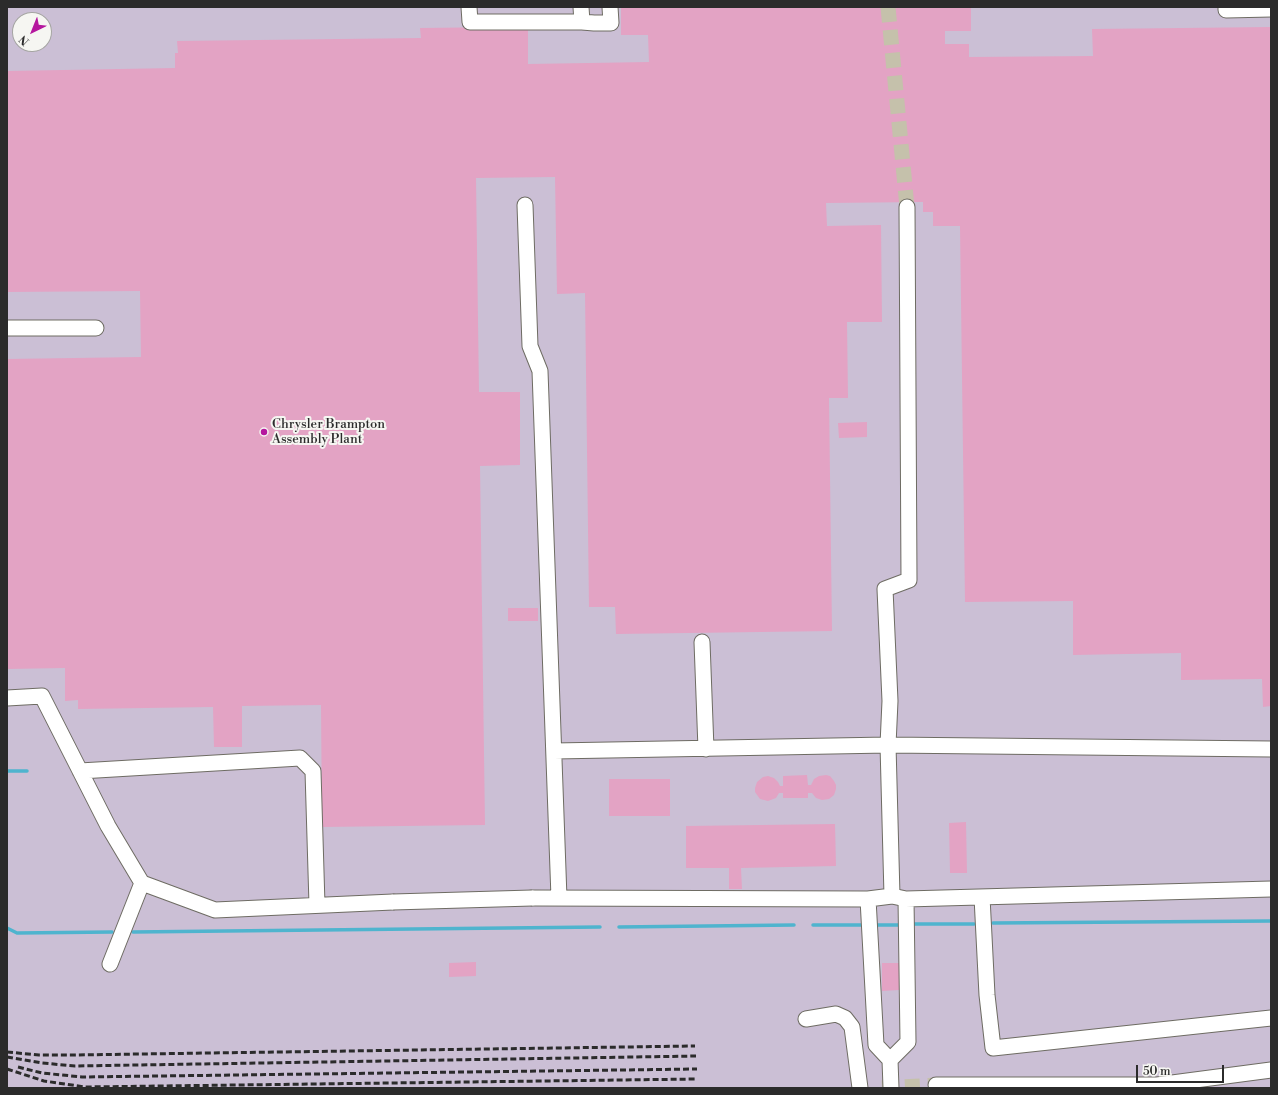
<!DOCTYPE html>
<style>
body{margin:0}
#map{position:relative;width:1278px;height:1095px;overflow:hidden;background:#ebe6cb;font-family:"Libre Bodoni",serif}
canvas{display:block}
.frame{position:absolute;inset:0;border:8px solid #2b2b2b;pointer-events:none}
.north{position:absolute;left:12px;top:12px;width:40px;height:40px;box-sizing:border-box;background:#f6f6f2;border:1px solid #a5a5a2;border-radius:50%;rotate:223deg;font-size:11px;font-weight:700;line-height:16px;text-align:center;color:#2b2b2b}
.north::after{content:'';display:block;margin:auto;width:14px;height:18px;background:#b5179e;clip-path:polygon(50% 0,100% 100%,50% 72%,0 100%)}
.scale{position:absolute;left:1136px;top:1065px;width:88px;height:18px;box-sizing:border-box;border:2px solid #2b2b2b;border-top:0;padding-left:5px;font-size:12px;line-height:14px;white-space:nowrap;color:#2b2b2b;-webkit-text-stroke:3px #f6f6f2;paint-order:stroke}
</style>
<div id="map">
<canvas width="1278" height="1095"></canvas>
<div class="frame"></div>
<div class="north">N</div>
<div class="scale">50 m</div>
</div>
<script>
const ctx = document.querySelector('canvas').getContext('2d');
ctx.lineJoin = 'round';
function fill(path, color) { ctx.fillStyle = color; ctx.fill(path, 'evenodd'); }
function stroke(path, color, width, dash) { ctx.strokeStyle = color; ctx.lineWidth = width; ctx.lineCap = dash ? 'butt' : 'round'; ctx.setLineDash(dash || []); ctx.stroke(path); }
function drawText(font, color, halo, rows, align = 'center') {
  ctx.font = font + ' "Libre Bodoni",serif'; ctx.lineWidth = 4; ctx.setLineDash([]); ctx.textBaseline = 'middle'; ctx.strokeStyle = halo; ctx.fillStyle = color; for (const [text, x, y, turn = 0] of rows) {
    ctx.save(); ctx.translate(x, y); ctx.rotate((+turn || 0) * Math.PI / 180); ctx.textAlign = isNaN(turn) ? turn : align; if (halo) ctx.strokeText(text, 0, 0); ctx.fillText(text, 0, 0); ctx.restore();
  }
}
const industrial = new Path2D(`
 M7,7h1264v1081h-1264zM20,20h24v24h-24z`);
const stream = new Path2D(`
 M7,771h20
 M993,923l278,-2
 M913,924h61
 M813,925h50
 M876,925h24
 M619,927l175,-2
 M7,928l10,5 95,-1
 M133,932l467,-5`);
const building = new Path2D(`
 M621,7h350v24h-26v13h24v13l124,-1 -1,-27 179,-2v679l-8,1 -1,-28 -81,1v-27l-108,2v-54l-108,1 -5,-376h-27v-14h-10v-10l-97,1 1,23 54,-1 1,97h-35l1,76h-19l3,233 -216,3 -1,-27h-26l-4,-314 -28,1 -2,-117 -79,1 3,214h41v73l-40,1 5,359 -163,2 -1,-122 -79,1v41h-28l-1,-40 -135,2v-9l-13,1v-33l-58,1v-310l134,-2 -1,-66 -133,1v-221l168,-3v-15h3l-1,-12 244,-3 -1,-10 87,-1h21v37l121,-2 -1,-27h-27z
 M867,422v15l-28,1 -1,-15z
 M508,608h30v13h-30z
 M807,775l1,10h3l3,-6 5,-3 7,-1 4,1 4,5 2,4v4l-2,6 -5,4 -7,1 -6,-2 -4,-5h-4v5h-25v-5h-4l-3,5 -8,3 -8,-2 -5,-7v-4l2,-6 6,-5 5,-1 6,2 4,4 2,4h3v-10z
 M609,779h61v37h-61z
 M966,822l1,51h-17l-1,-50z
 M835,824l1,42 -95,2 1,21h-13v-21h-43v-42z
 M476,962v14l-27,1v-14z
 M882,963h17v27l-17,1z`);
const minorTunnel = new Path2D(`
 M888,7l19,200
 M882,1088l54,-3`);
const minor = new Path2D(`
 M469,7l1,15h112l-1,-15
 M1226,7v3l45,-1
 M582,22l12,1h17l-1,-16
 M525,205l5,141 10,25 19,527
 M7,328h89
 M702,642l4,107
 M7,698l35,-2 66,130 34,57 73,27 178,-8
 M554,751l334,-6 383,4
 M80,771l220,-13 13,13 4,134
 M892,896l-4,-151 2,-44 -5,-112 24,-9 -2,-373
 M982,897l5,98 6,53 278,-30
 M532,898l336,1 24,-3 14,3 365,-10
 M868,899l8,146 14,15 1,28
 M110,964l32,-81
 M806,1019l30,-5 9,4 7,9 8,61
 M890,1060l18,-18 -2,-143
 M936,1085h221l114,-15`);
const rail = new Path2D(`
 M7,1052l32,3h33l623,-9
 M7,1057l35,6 33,3 621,-10
 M18,1067l24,6 40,4 615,-8
 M7,1069l37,12 41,6 612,-8`);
const minorBridge = new Path2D(`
 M393,902l139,-4`);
const markers = [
 [264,432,4,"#b5179e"]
];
const poiNames = [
 ["Chrysler Brampton",272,425],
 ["Assembly Plant",272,440]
];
fill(industrial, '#cbbfd5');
stroke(stream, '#4fb4ce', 3.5);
fill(building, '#e3a3c4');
stroke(minorTunnel, '#c5c1ab', 15, [15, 8]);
stroke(minor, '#6e6c63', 17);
stroke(minor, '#fff', 15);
stroke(rail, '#2b2b2b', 3, [6, 3]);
stroke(minorBridge, '#6e6c63', 17, []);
stroke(minorBridge, '#fff', 15);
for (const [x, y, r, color] of markers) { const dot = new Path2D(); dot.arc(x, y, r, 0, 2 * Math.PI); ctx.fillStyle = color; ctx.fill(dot); stroke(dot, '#f6f6f2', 1.5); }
drawText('13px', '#2b2b2b', '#f6f6f2', poiNames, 'left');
</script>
